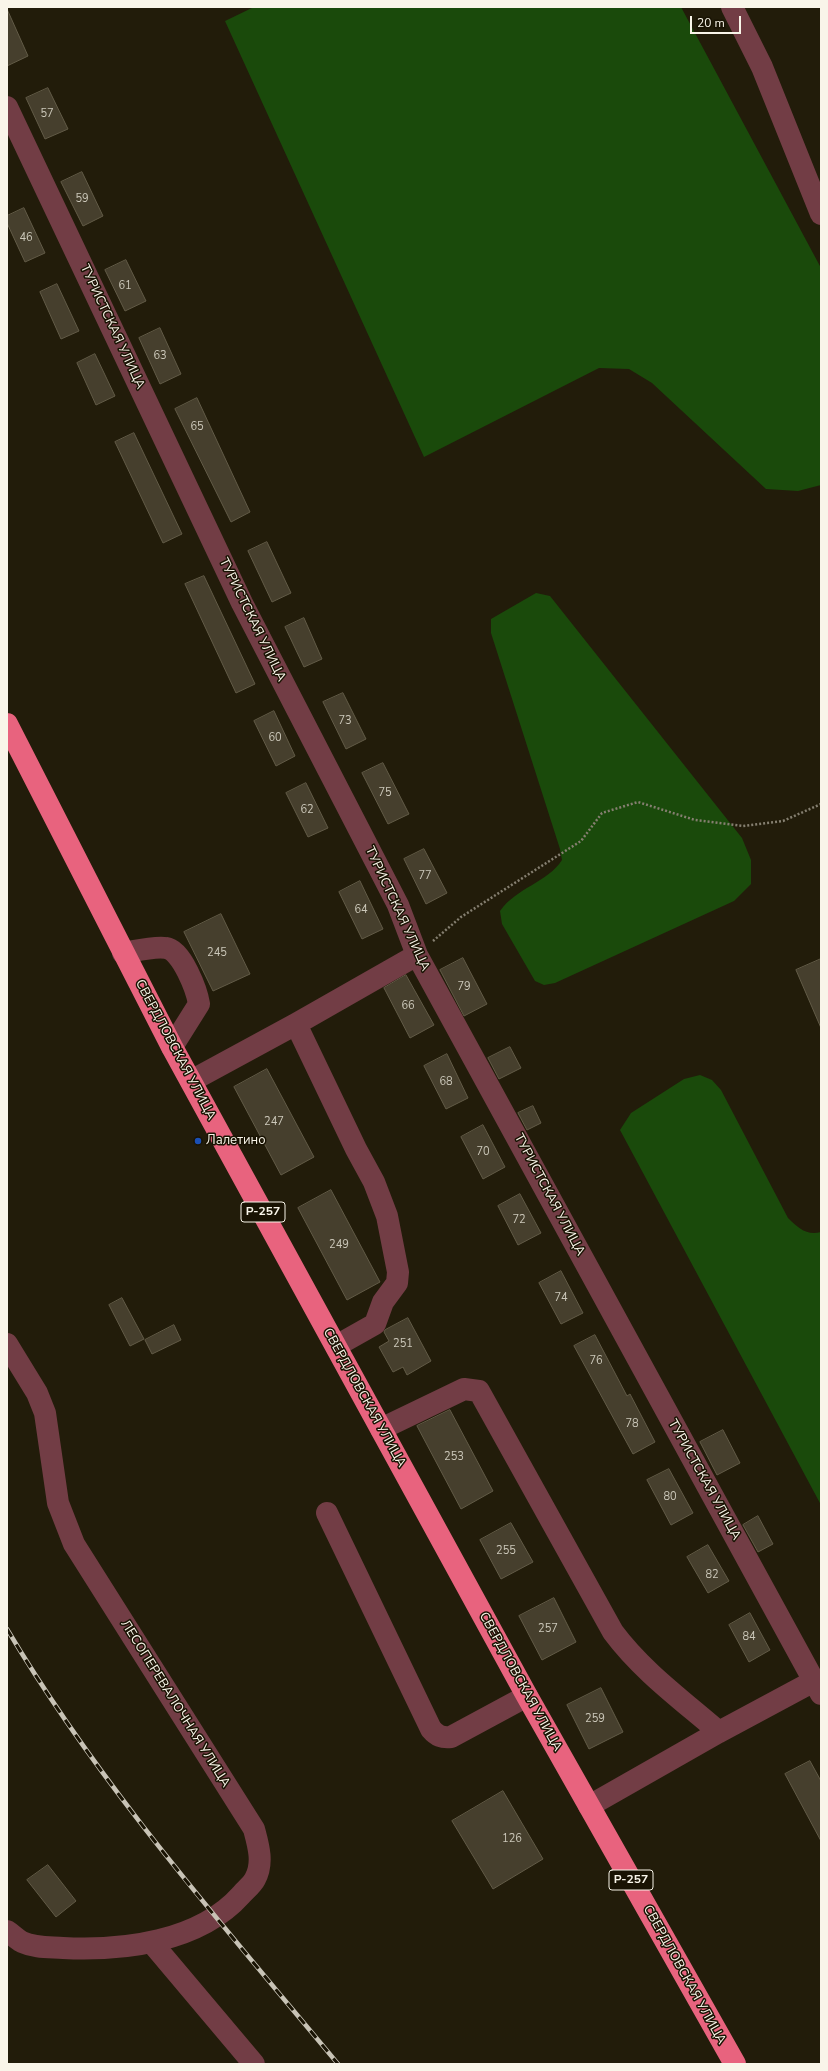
<!DOCTYPE html>
<meta charset="utf-8">
<style>
body{margin:0}
#map{position:relative;width:828px;height:2071px;overflow:hidden;background:#221c0a;font-family:"Nunito Sans",sans-serif}
canvas{display:block}
.frame{position:absolute;inset:0;border:8px solid #f9f5e9;pointer-events:none}
.scale{position:absolute;left:690px;top:16px;width:51px;height:18px;box-sizing:border-box;border:2px solid #f9f5e9;border-top:0;padding-left:5px;font-size:12px;line-height:14px;white-space:nowrap;color:#f9f5e9;-webkit-text-stroke:3px #191303;paint-order:stroke}
</style>
<div id="map">
<canvas width="828" height="2071"></canvas>
<div class="frame"></div>
<div class="scale">20 m</div>
</div>
<script>
const ctx = document.querySelector('canvas').getContext('2d');
ctx.lineJoin = 'round';
function fill(path, color) { ctx.fillStyle = color; ctx.fill(path, 'evenodd'); }
function stroke(path, color, width, dash) { ctx.strokeStyle = color; ctx.lineWidth = width; ctx.lineCap = dash ? 'butt' : 'round'; ctx.setLineDash(dash || []); ctx.stroke(path); }
function drawText(font, color, halo, rows, align = 'center') {
  ctx.font = font + ' "Nunito Sans",sans-serif'; ctx.lineWidth = 3; ctx.setLineDash([]); ctx.textBaseline = 'middle'; ctx.strokeStyle = halo; ctx.fillStyle = color; for (const [text, x, y, turn = 0] of rows) {
    ctx.save(); ctx.translate(x, y); ctx.rotate((+turn || 0) * Math.PI / 180); ctx.textAlign = isNaN(turn) ? turn : align; if (halo) ctx.strokeText(text, 0, 0); ctx.fillText(text, 0, 0); ctx.restore();
  }
}
const green = new Path2D(`
 M254,7h427l140,261v217l-23,6 -32,-2 -114,-106 -23,-14 -30,-1 -175,89 -199,-436z
 M536,593l14,3 192,242 9,22v24l-17,17 -179,82 -11,2 -9,-4 -33,-57 -2,-13c16,-23 48,-29 62,-51l-2,-11 -69,-216v-14z
 M700,1075l12,5 9,10 67,128c10,10 19,18 33,14v273l-201,-375 11,-17 53,-34z`);
const building = new Path2D(`
 M7,9l21,47 -21,10z
 M48,88l20,41 -23,10 -19,-41z
 M82,172l21,44 -20,10 -22,-44z
 M24,208l21,45 -20,9 -18,-39v-7z
 M126,260l20,41 -21,10 -20,-41z
 M57,284l22,47 -18,8 -21,-47z
 M160,328l21,46 -21,10 -21,-46z
 M95,354l20,42 -19,9 -19,-42z
 M197,398l53,114 -19,10 -56,-113z
 M134,433l48,101 -19,9 -48,-101z
 M267,542l24,51 -19,9 -24,-51z
 M204,576l51,108 -19,9 -51,-109z
 M304,618l18,41 -18,8 -19,-40z
 M343,693l23,46 -20,10 -23,-47z
 M274,711l21,45 -19,10 -22,-45z
 M383,763l26,51 -21,10 -26,-51z
 M306,783l22,45 -20,9 -22,-44z
 M424,849l23,44 -21,11 -22,-45z
 M360,881l23,48 -21,10 -23,-47z
 M221,914l29,60 -37,17 -29,-59z
 M463,958l24,46 -23,12 -24,-46z
 M821,959v69l-25,-58z
 M406,975l28,50 -24,13 -26,-50z
 M510,1047l11,21 -22,11 -11,-21z
 M447,1054l21,44 -22,11 -22,-43z
 M267,1069l47,88 -33,18 -47,-88z
 M533,1106l8,17 -14,7 -9,-17z
 M483,1125l22,42 -22,12 -22,-42z
 M331,1190l49,92 -33,18 -49,-92z
 M520,1194l21,39 -23,12 -20,-39z
 M561,1271l22,42 -22,11 -22,-41z
 M122,1298l22,41 -14,7 -21,-41z
 M408,1318l23,43 -24,14 -4,-8 -10,5 -14,-25 10,-6 -5,-9 1,-2z
 M174,1325l7,15 -29,14 -7,-14z
 M595,1335l32,61 3,-2 25,48 -22,12 -59,-108z
 M450,1410l43,81 -32,18 -44,-83z
 M723,1430l17,33 -23,12 -17,-33z
 M669,1469l24,44 -22,12 -24,-45z
 M758,1516l15,28 -15,8 -15,-27z
 M511,1523l22,39 -32,17 -21,-39z
 M708,1545l21,36 -21,12 -21,-36z
 M554,1598l22,44 -34,18 -23,-44z
 M750,1613l20,37 -21,12 -20,-37z
 M601,1688l22,44 -34,17 -22,-44z
 M810,1761l11,20v60l-36,-67z
 M503,1791l40,68 -50,30 -41,-68z
 M48,1865l28,36 -20,16 -29,-37z`);
const path = new Path2D(`
 M433,941l28,-24 120,-76 21,-28 36,-11 57,18 48,6 40,-5 38,-17`);
const minor = new Path2D(`
 M732,7l30,60 59,147
 M7,107l235,496 156,302 19,50 404,739
 M123,953c12,-2 32,-7 43,-5 16,2 31,43 33,56l-27,43
 M296,1024l60,125 18,33 13,34 11,56 -1,11 -14,19 -8,22 -39,22
 M191,1081l105,-57 121,-69
 M7,1344l30,49 8,20 13,90 16,41 180,285c4,15 10,34 1,50 -3,6 -10,11 -14,16 -42,47 -118,56 -178,53 -14,-1 -28,0 -41,-6 -6,-3 -10,-8 -15,-11
 M381,1429l83,-40 15,2 134,241c29,39 69,68 106,100
 M327,1513l104,216c6,7 11,9 20,8l76,-41
 M589,1806l130,-74 95,-51
 M152,1943l102,121`);
const highway = new Path2D(`
 M7,724l165,323 355,649 208,368`);
const rail = new Path2D(`
 M7,1629c93,157 215,295 331,435`);
const markers = [
 [198,1141,4,"#1a4fb4"]
];
const numberNames = [
 ["57",47,114],
 ["59",82,199],
 ["46",26,238],
 ["61",125,286],
 ["63",160,356],
 ["65",197,427],
 ["73",345,721],
 ["60",275,738],
 ["75",385,793],
 ["62",307,810],
 ["77",425,876],
 ["64",361,910],
 ["245",217,953],
 ["79",464,987],
 ["66",408,1006],
 ["68",446,1082],
 ["247",274,1122],
 ["70",483,1152],
 ["72",519,1220],
 ["249",339,1245],
 ["74",561,1298],
 ["251",403,1344],
 ["76",596,1361],
 ["78",632,1424],
 ["253",454,1457],
 ["80",670,1497],
 ["255",506,1551],
 ["82",712,1575],
 ["257",548,1629],
 ["84",749,1637],
 ["259",595,1719],
 ["126",512,1839]
];
const shields = [
 [263,1212,44],
 [631,1880,44]
];
const shieldNames = [
 ["Р-257",263,1212],
 ["Р-257",631,1880]
];
const streetNames = [
 ["ТУРИСТСКАЯ УЛИЦА",112,327,65],
 ["ТУРИСТСКАЯ УЛИЦА",252,620,64],
 ["ТУРИСТСКАЯ УЛИЦА",397,909,65],
 ["СВЕРДЛОВСКАЯ УЛИЦА",175,1050,62],
 ["ТУРИСТСКАЯ УЛИЦА",549,1195,62],
 ["СВЕРДЛОВСКАЯ УЛИЦА",364,1398,61],
 ["ТУРИСТСКАЯ УЛИЦА",704,1480,61],
 ["СВЕРДЛОВСКАЯ УЛИЦА",520,1682,61],
 ["ЛЕСОПЕРЕВАЛОЧНАЯ УЛИЦА",175,1704,58],
 ["СВЕРДЛОВСКАЯ УЛИЦА",684,1975,61]
];
const poiNames = [
 ["Лалетино",206,1141]
];
fill(green, '#1a4a0b');
fill(building, '#463f2d');
stroke(building, '#625b47', 1);
stroke(path, '#857f70', 2.5, [2, 2]);
stroke(minor, '#723d45', 22);
stroke(highway, '#e8637e', 22);
stroke(rail, '#c8c3b6', 4.5);
stroke(rail, '#191303', 3, [9]);
for (const [x, y, r, color] of markers) { const dot = new Path2D(); dot.arc(x, y, r, 0, 2 * Math.PI); ctx.fillStyle = color; ctx.fill(dot); stroke(dot, '#191303', 1.5); }
drawText('11px', '#ccc8ba', null, numberNames);
for (const [x, y, w] of shields) { const box = new Path2D(); box.roundRect(x - w / 2, y - 10, w, 20, 3); ctx.fillStyle = '#191303'; ctx.fill(box); stroke(box, '#f9f5e9', 1); }
drawText('bold 12px', '#f9f5e9', null, shieldNames);
drawText('13px', '#f9f5e9', '#191303', streetNames);
drawText('13px', '#f9f5e9', '#191303', poiNames, 'left');
</script>
